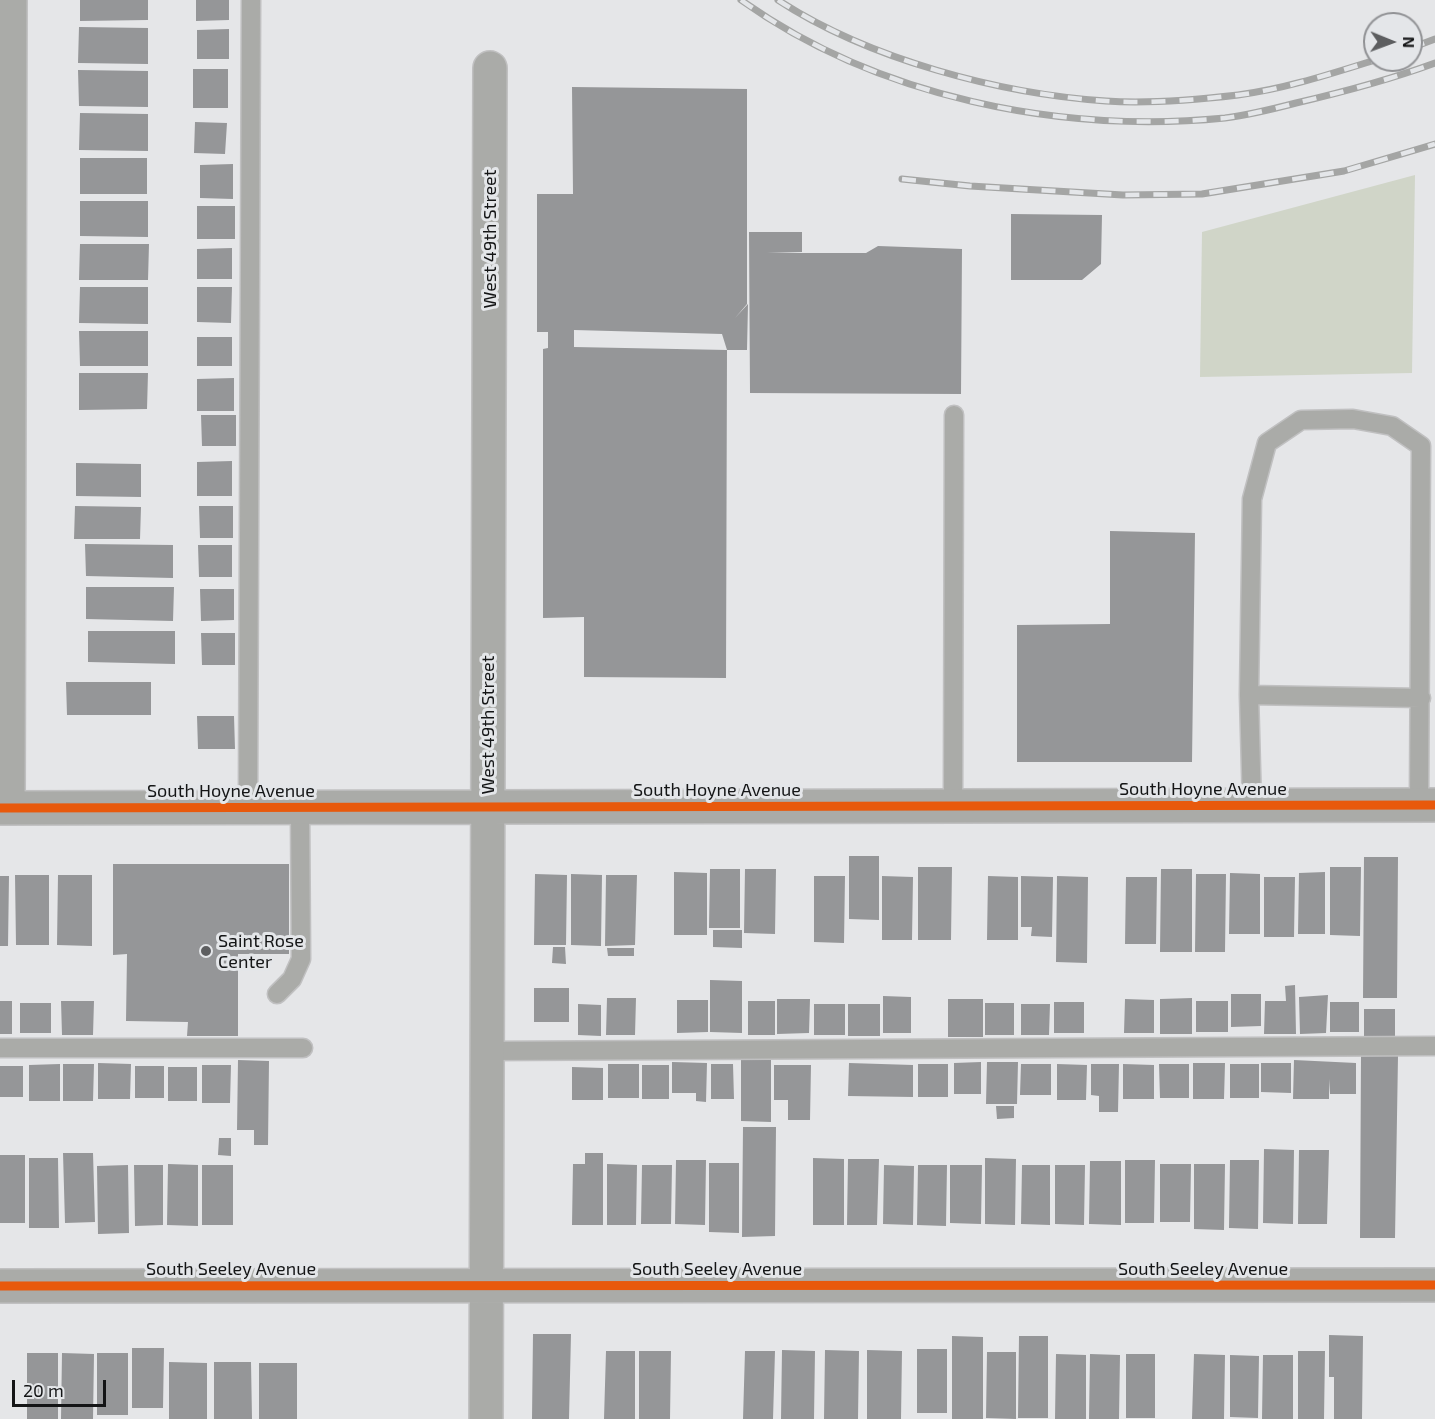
<!DOCTYPE html>
<style>
body{margin:0}
#map{position:relative;width:1435px;height:1419px;overflow:hidden;background:#e5e6e8;font-family:"Exo 2",sans-serif}
canvas{display:block}
.north{position:absolute;left:1363px;top:12px;width:60px;height:60px;box-sizing:border-box;background:#e4e6e9;border:2px solid #919295;border-radius:50%;rotate:91deg;font-size:16px;font-weight:700;line-height:24px;text-align:center;color:#141516}
.north::after{content:'';display:block;margin:auto;width:21px;height:27px;background:#5d5e60;clip-path:polygon(50% 0,100% 100%,50% 72%,0 100%)}
.scale{position:absolute;left:12px;top:1380px;width:94px;height:27px;box-sizing:border-box;border:3px solid #141516;border-top:0;padding-left:8px;font-size:18px;line-height:21px;white-space:nowrap;color:#141516;-webkit-text-stroke:4px #e4e6e9;paint-order:stroke}
</style>
<div id="map">
<canvas width="1435" height="1419"></canvas>
<div class="north">N</div>
<div class="scale">20 m</div>
</div>
<script>
const ctx = document.querySelector('canvas').getContext('2d');
ctx.lineJoin = 'round';
function fill(path, color) { ctx.fillStyle = color; ctx.fill(path, 'evenodd'); }
function stroke(path, color, width, dash) { ctx.strokeStyle = color; ctx.lineWidth = width; ctx.lineCap = dash ? 'butt' : 'round'; ctx.setLineDash(dash || []); ctx.stroke(path); }
function drawText(font, color, halo, rows, align = 'center') {
  ctx.font = font + ' "Exo 2",sans-serif'; ctx.lineWidth = 6; ctx.setLineDash([]); ctx.textBaseline = 'middle'; ctx.strokeStyle = halo; ctx.fillStyle = color; for (const [text, x, y, turn = 0] of rows) {
    ctx.save(); ctx.translate(x, y); ctx.rotate((+turn || 0) * Math.PI / 180); ctx.textAlign = isNaN(turn) ? turn : align; if (halo) ctx.strokeText(text, 0, 0); ctx.fillText(text, 0, 0); ctx.restore();
  }
}
const green = new Path2D(`
 M1415,175l-3,198 -212,4 2,-145z`);
const building = new Path2D(`
 M80,0h68v20l-68,1z
 M196,0h33v20l-33,1z
 M79,27l69,1v36l-70,-1z
 M229,29v30h-32v-29z
 M193,69h35v39h-35z
 M78,70l70,1v36l-69,-1z
 M572,87l175,2v215l-12,14 13,-14 -1,46h-20l-5,-16 -148,-4v17l153,3 -1,328 -142,-1v-60l-41,1v-269l5,-1v-16h-11v-138h36z
 M80,113l68,1v37l-69,-1z
 M195,122l32,1 -2,31 -31,-1z
 M80,158h67v36h-67z
 M233,164v35l-33,-1v-33z
 M80,201h68v36l-68,-1z
 M197,206h38v33h-38z
 M1011,214l91,1 -1,49 -19,16h-71z
 M749,232h53v20l-35,1h99l12,-7 84,3 -1,145 -211,-1z
 M80,244h69l-1,36h-69z
 M232,248v31h-35v-30z
 M80,287h68v37l-69,-1z
 M197,287h35l-1,36 -34,-1z
 M79,331h69v35h-68z
 M197,337h35v29h-35z
 M79,373h69l-1,36 -68,1z
 M234,378v33h-37v-32z
 M201,415h35v31h-34z
 M232,461v35h-35v-34z
 M76,463l65,1v33l-65,-1z
 M75,506l66,1 -1,32h-66z
 M199,506h34v32h-33z
 M1110,531l85,2 -3,229h-175v-137l93,-1z
 M85,544l88,1v33l-87,-2z
 M198,545h34v32h-33z
 M86,587h88l-1,34 -87,-2z
 M200,589h34v31l-33,1z
 M88,631h87v33l-87,-2z
 M201,633h34v32h-33z
 M66,682h85v33h-84z
 M197,716h37l1,33h-37z
 M849,856h30v64l-30,-1z
 M1364,857h34l-1,141h-34z
 M113,864h176v90h-51v82h-51l1,-14 -62,-1 1,-67 -14,1z
 M918,867h34l-1,73h-33z
 M1330,867h31l-1,69 -30,-1z
 M710,869h30v59h-31z
 M745,869h31l-1,65 -31,-1z
 M1161,869h31v83h-32z
 M674,872l33,1v62h-33z
 M1325,872v62h-27l1,-61z
 M1230,873l30,1v60h-31z
 M535,874l32,1 -1,70h-32z
 M571,874l31,1 -1,71 -30,-1z
 M1196,874h30l-1,78h-30z
 M15,875h34v70h-33z
 M58,875h34v71l-35,-1z
 M606,875h31l-2,70 -30,1z
 M0,876h9l-1,70h-8z
 M814,876h31l-1,67 -30,-1z
 M882,876l31,1 -1,63h-30z
 M988,876l30,1v63h-31z
 M1021,876l32,1 -1,60 -21,-1 1,-9h-11z
 M1057,876l31,1 -1,86 -31,-1z
 M1126,877h31l-1,67h-31z
 M1264,877h31l-1,60h-30z
 M713,930h29v18l-29,-1z
 M553,947h12l1,17 -14,-1z
 M607,948h27v8h-26z
 M710,980l32,1v52l-32,-1z
 M1295,985l1,49h-32l1,-33h21l-1,-15z
 M534,988h35v34h-35z
 M1231,994h30v32l-30,1z
 M1328,995l-2,38 -26,1 -1,-37z
 M883,996l28,1v36h-28z
 M607,998h29l-1,37h-29z
 M1192,998v36h-32v-35z
 M777,999h33l-1,34 -32,1z
 M948,999h35v38h-35z
 M1125,999l29,1v33h-30z
 M677,1000h31v32l-31,1z
 M0,1001h12v33h-12z
 M61,1001h33l-1,34h-31z
 M748,1001h27v34h-27z
 M1196,1001h32v31h-32z
 M1054,1002h30v31h-30z
 M1330,1002h29v30h-29z
 M20,1003h31v30h-31z
 M985,1003h29v32h-29z
 M578,1004l23,1v31l-23,-1z
 M814,1004h31v31h-31z
 M848,1004h32v32h-32z
 M1021,1004h29l-1,31h-28z
 M1364,1009h31v29h-31z
 M741,1056h30v66l-30,-1z
 M1361,1056h37l-3,182h-35z
 M238,1060l31,1 -1,84h-14v-15h-17z
 M1294,1060l62,3v31h-26l-1,-15v20h-36z
 M672,1062l35,1 -1,39 -10,-1v-8h-24z
 M981,1062v32h-27v-31z
 M987,1062h31l-1,42h-31z
 M98,1063l33,1 -1,35h-32z
 M849,1063l64,2v32l-65,-1z
 M1193,1063h32l-1,36h-31z
 M1261,1063h30v30l-30,-1z
 M60,1064v37h-31v-36z
 M63,1064h31l-1,37h-30z
 M608,1064h31v34h-31z
 M711,1064h22l1,35h-23z
 M918,1064h30v33h-30z
 M1021,1064h30v31h-31z
 M1057,1064l30,1 -1,35h-29z
 M1091,1064h28l-1,48h-19v-16l-8,-1z
 M1123,1064l31,1v34h-31z
 M1159,1064h30v34h-29z
 M1230,1064h29v34h-29z
 M202,1065h29l-1,38h-28z
 M642,1065h27v34h-27z
 M774,1065h37l-1,55h-22v-20h-14z
 M0,1066h23v31h-23z
 M135,1066h29v32h-29z
 M168,1067h29v34h-29z
 M572,1067l31,1v32h-31z
 M996,1106h18v12l-17,1z
 M743,1127h33l-1,109 -33,1z
 M219,1138h12v18l-13,-1z
 M1264,1149l30,1 -1,74 -30,-1z
 M1299,1150h30l-2,74h-29z
 M63,1153h30l2,69 -30,1z
 M585,1153h18v72h-31l1,-61h12z
 M0,1155h25v68h-25z
 M29,1158h29l1,70h-30z
 M813,1158l31,1v66h-31z
 M985,1158l31,1 -1,66 -30,-1z
 M848,1159h31l-2,66h-30z
 M676,1160h30l-1,65 -30,-1z
 M1125,1160h30l-1,63h-29z
 M1230,1160h29l-1,69 -29,-1z
 M1090,1161h31v64l-32,-1z
 M709,1163h30v70l-30,-1z
 M168,1164l30,1v61l-31,-1z
 M607,1164l30,1 -1,60h-29z
 M1160,1164h31l-1,58h-30z
 M1194,1164h31l-1,66 -30,-1z
 M128,1165l1,68 -31,1 -1,-68z
 M134,1165h29v60l-28,1z
 M202,1165h31v60h-31z
 M642,1165h30l-1,59h-30z
 M884,1165l30,1 -1,59 -30,-1z
 M918,1165h29l-1,61 -29,-1z
 M950,1165h32l-1,59 -31,-1z
 M1022,1165h28v60l-29,-1z
 M1055,1165h30l-1,60 -29,-1z
 M533,1334h38l-2,85h-37z
 M1329,1335l34,1 -1,83h-28v-42h-5z
 M952,1336l31,1v82h-31z
 M1019,1336h29v82h-30z
 M132,1348h32l-1,60h-31z
 M917,1349h30v64h-30z
 M782,1350l33,1 -1,68h-33z
 M825,1350l34,1 -1,68h-34z
 M867,1350l35,1 -1,68h-34z
 M606,1351h29v68h-31z
 M639,1351h32l-1,68h-31z
 M745,1351h30l-2,68h-30z
 M1298,1351h27l-1,68h-26z
 M987,1352h29v67l-30,-1z
 M27,1353h31v66h-31z
 M62,1353l32,1 -1,65h-32z
 M97,1353h31v62h-31z
 M1056,1354l30,1v64h-31z
 M1090,1354l30,1 -1,64h-30z
 M1126,1354h29v64h-29z
 M1194,1354l31,1 -1,64h-32z
 M1230,1355l29,1 -1,62 -28,-1z
 M1263,1355h30v64h-31z
 M169,1362l38,1v56h-38z
 M214,1362h37l1,57h-38z
 M259,1363h38v56h-38z`);
const service = new Path2D(`
 M1249,695l172,3
 M953,806l1,-391
 M1252,806l-3,-111 3,-196 15,-56 34,-23 52,-1 39,7 29,20 -2,359
 M248,807l3,-807
 M277,994l15,-15 9,-20 -1,-152
 M0,1048h303
 M487,1051l948,-5`);
const minor = new Path2D(`
 M8,807l2,-807
 M0,808l1435,-3
 M0,1286l1435,-1
 M486,1419l4,-1351`);
const rail = new Path2D(`
 M741,0c136,97 318,134 484,118 23,-3 48,-9 71,-15 47,-11 93,-23 139,-40
 M778,0c90,59 222,94 328,101 44,3 89,-1 132,-6 47,-6 92,-21 137,-35
 M1411,48l24,-9
 M902,179l68,7 153,9 79,-1 142,-23 91,-27`);
const cycleway = new Path2D(`
 M0,808l1435,-3
 M0,1286l1435,-1`);
const markers = [
 [206,951,6,"#5d5e60"]
];
const streetNames = [
 ["West 49th Street",490,239,-90],
 ["West 49th Street",488,725,-90],
 ["South Hoyne Avenue",1203,789],
 ["South Hoyne Avenue",717,790],
 ["South Hoyne Avenue",231,791],
 ["South Seeley Avenue",231,1269],
 ["South Seeley Avenue",717,1269],
 ["South Seeley Avenue",1203,1269]
];
const poiNames = [
 ["Saint Rose",218,941],
 ["Center",218,962]
];
fill(green, '#d0d5c8');
fill(building, '#959698');
stroke(service, '#c0c0c1', 21);
stroke(minor, '#c0c0c1', 36);
stroke(service, '#aaaba8', 18);
stroke(minor, '#aaaba8', 33);
stroke(rail, '#a4a5a4', 7);
stroke(rail, '#e4e6e9', 4.5, [14]);
stroke(cycleway, '#e8590c', 9);
for (const [x, y, r, color] of markers) { const dot = new Path2D(); dot.arc(x, y, r, 0, 2 * Math.PI); ctx.fillStyle = color; ctx.fill(dot); stroke(dot, '#e4e6e9', 2); }
drawText('18px', '#141516', '#e4e6e9', streetNames);
drawText('18px', '#141516', '#e4e6e9', poiNames, 'left');
</script>
